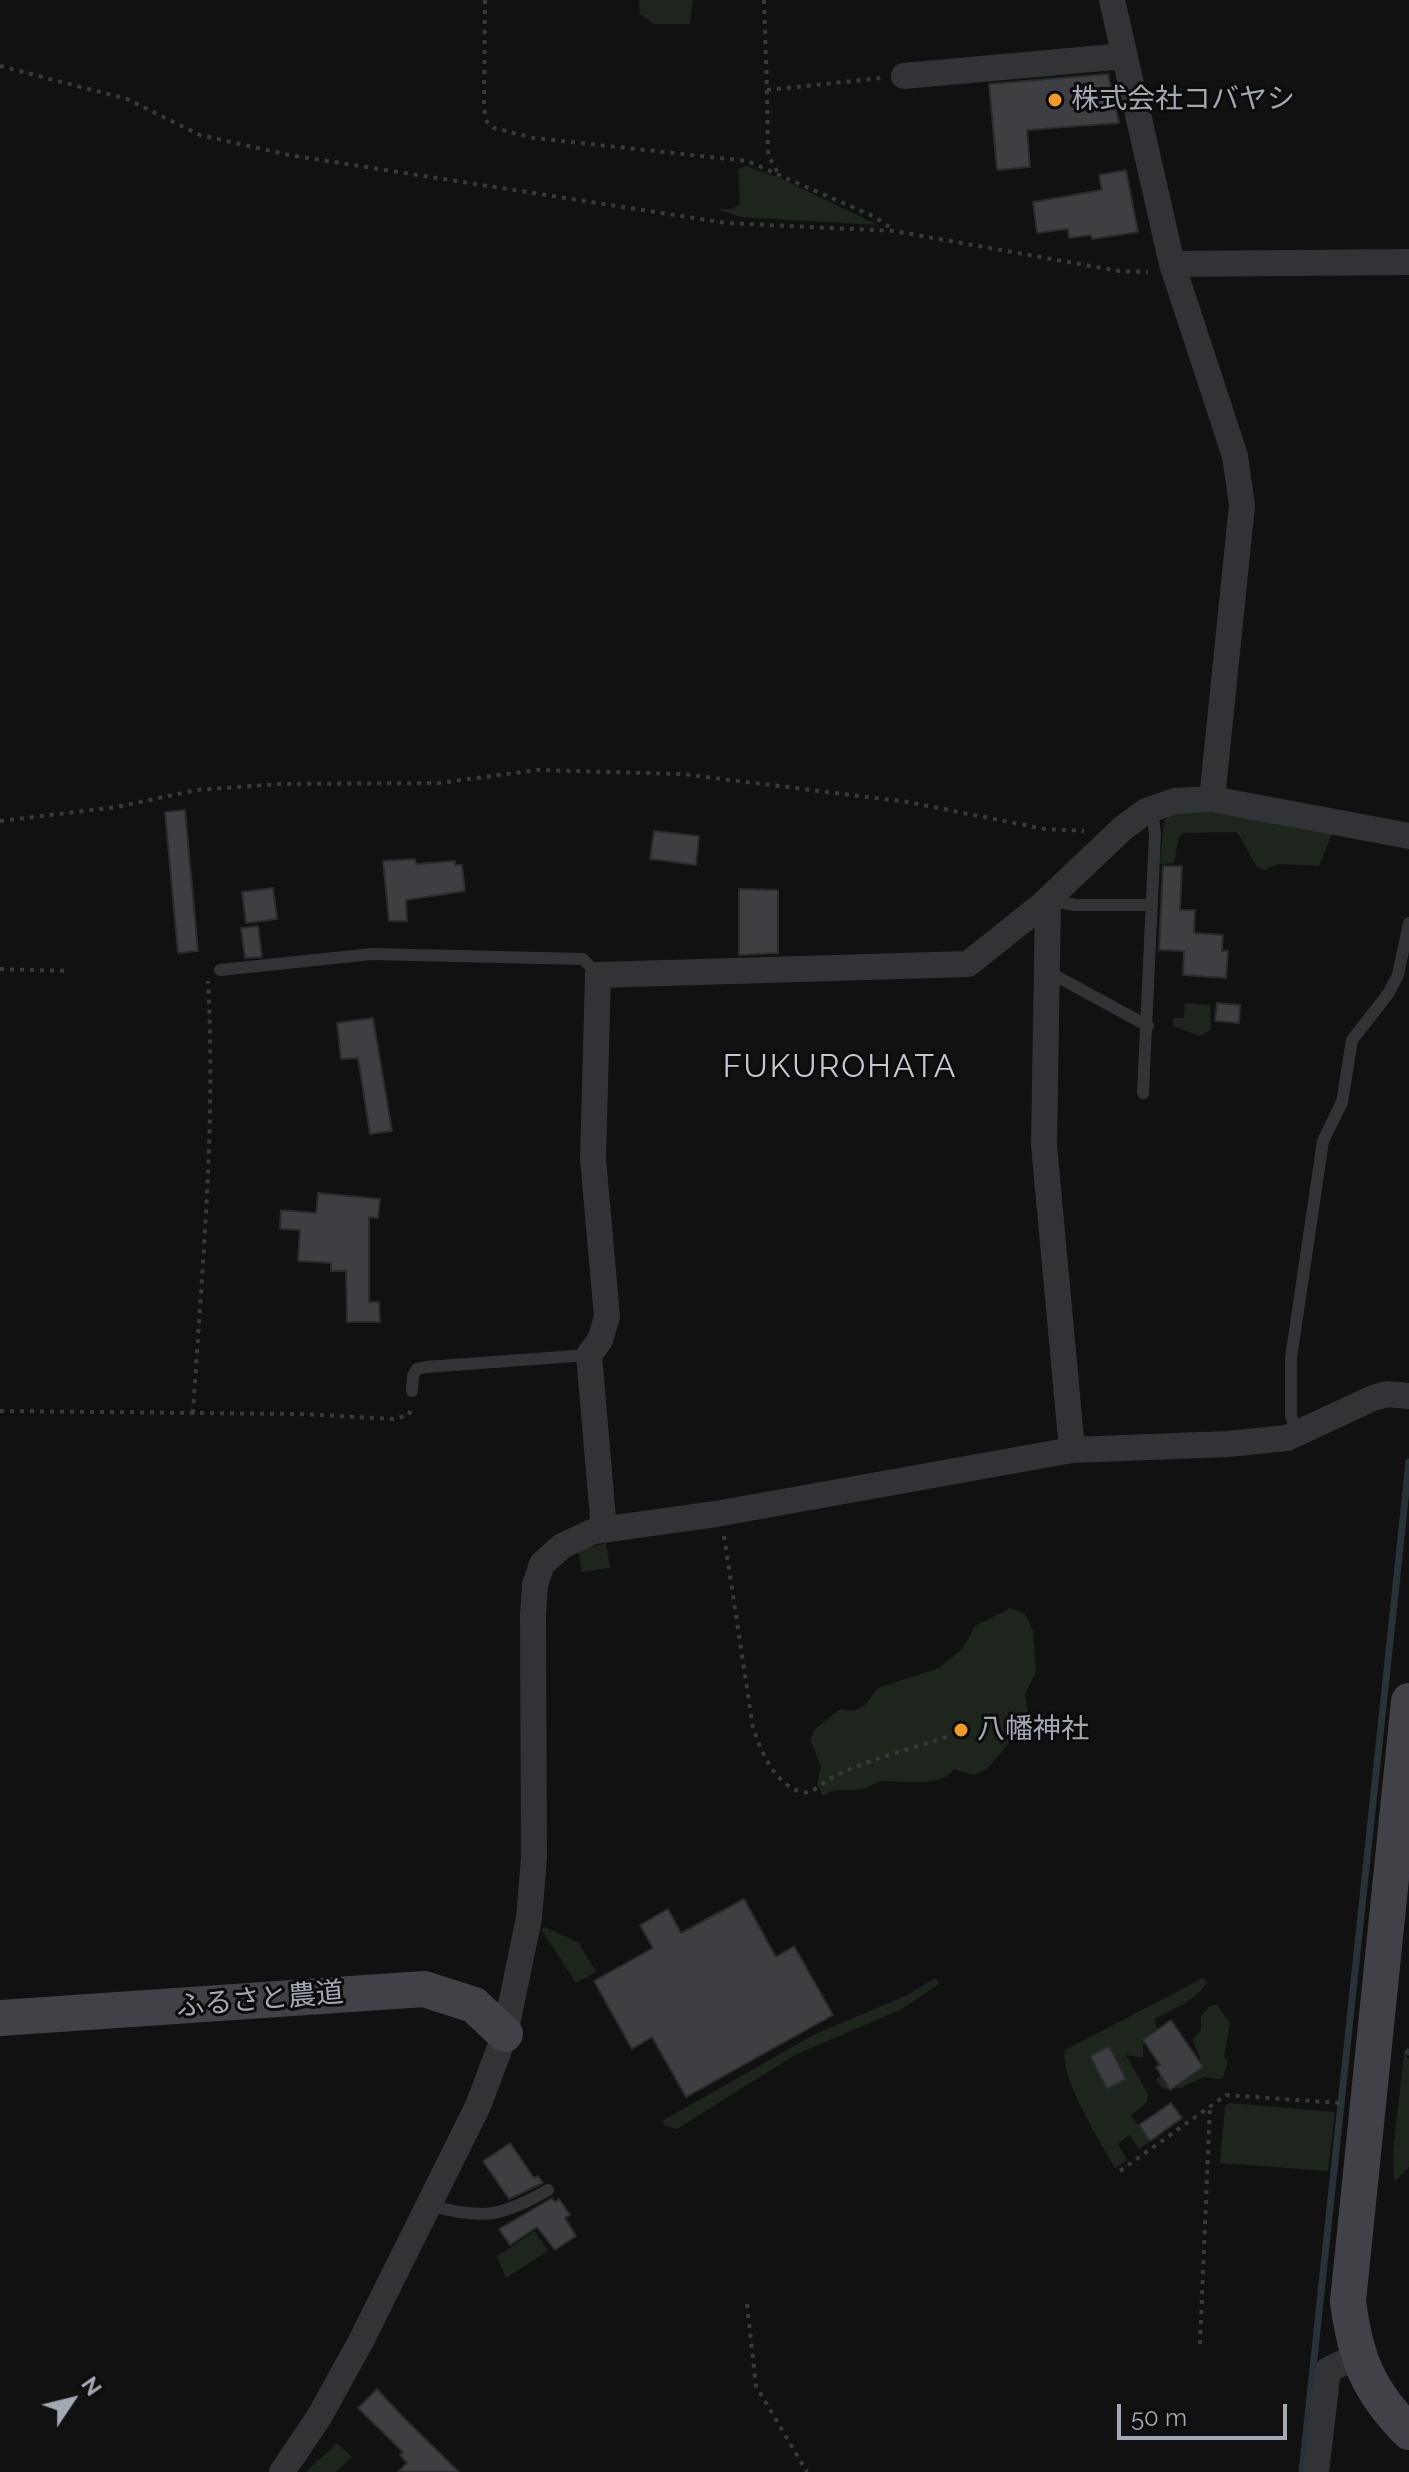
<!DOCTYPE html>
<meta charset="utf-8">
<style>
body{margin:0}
#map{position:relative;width:1409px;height:2472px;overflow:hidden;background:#111112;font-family:Raleway,sans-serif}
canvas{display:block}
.north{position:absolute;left:32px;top:2360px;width:80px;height:80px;-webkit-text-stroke:6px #0c0c0d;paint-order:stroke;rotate:55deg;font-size:22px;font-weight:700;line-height:32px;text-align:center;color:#a2a9b3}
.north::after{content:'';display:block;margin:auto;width:28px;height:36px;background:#a2a9b3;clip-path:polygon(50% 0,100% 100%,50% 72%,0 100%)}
.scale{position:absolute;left:1117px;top:2404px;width:170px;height:36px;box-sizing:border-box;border:4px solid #a2a9b3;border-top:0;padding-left:10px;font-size:24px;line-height:28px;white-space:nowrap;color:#a2a9b3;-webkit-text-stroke:6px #0c0c0d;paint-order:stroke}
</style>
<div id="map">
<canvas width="1409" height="2472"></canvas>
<div class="north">N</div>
<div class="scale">50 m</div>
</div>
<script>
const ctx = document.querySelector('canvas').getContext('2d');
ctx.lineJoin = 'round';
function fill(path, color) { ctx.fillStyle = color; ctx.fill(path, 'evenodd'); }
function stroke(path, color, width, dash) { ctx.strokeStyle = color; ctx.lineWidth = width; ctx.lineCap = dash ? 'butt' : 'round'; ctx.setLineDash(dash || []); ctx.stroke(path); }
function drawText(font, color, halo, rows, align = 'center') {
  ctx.font = font + ' Raleway,"Noto Sans JP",sans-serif'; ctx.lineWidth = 6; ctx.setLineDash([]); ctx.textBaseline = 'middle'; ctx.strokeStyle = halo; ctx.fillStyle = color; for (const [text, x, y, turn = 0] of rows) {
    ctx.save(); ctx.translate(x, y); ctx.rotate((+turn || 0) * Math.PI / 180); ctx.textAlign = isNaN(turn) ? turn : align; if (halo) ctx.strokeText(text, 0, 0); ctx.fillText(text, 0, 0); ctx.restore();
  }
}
const green = new Path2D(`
 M639,0h54l-3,24h-37l-13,-10z
 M746,166l34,12 98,47 -138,-8 -22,-8h15l7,-6 -2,-34z
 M1209,812l54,3 69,18 -13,33 -40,-2 -15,6 -7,-3 -20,-35 -53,1 -5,4 -5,26 -14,1 4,-44 10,-7z
 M1185,1003l25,2 1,25 -11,6 -27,-10v-8h11z
 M606,1543l4,25 -28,4 -4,-21z
 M1011,1608l14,6 8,17 3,41 -11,22 3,20 -6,14 -35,41 -14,6 -19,-6c-15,20 -50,11 -72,12 -6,1 -11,5 -17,7 -16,5 -27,-2 -42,8l-6,-12 4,-17 -11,-28 5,-10 25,-20 13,2 12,-6 13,-17 61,-20 24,-20 12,-22z
 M544,1927l34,15 18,30 -20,11 -35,-54z
 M936,1978l3,6 -37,25 -107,46 -118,74 -12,-3 -3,-5 153,-87 88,-37z
 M1203,1978l4,5c-15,20 -33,25 -52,36l2,11 -14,10v18l-17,-3 22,39 -1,8 -16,13 19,26 -11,8 -10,-14 -11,9 9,16 -12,8c-14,-26 -56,-90 -50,-118z
 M1217,2005l13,18 -6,33 4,6 -6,17 -19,-2 -22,11 -18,1 -7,-9 5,-5 28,2 14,-10 -10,-27 8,-10v-14l9,-10z
 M1404,2054l5,5v108l-15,15 -1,-31z
 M1229,2103l106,9 -7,59 -108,-8 5,-57z
 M535,2231l13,20 -42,27 -9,-22z
 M337,2443l15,14 -16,15h-30z`);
const stream = new Path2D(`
 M1408,2052h1
 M1302,2472l107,-1010`);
const building = new Path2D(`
 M1108,74l11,49 -92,7 3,37 -33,3 -8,-86z
 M1126,170l12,62 -46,7 -1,-4 -22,3 -1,-9 -31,4 -4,-31 69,-12 -3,-15z
 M185,810l13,141 -20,2 -13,-141z
 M654,831l45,5 -3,29 -46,-6z
 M415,859l1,5 39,-3v4h7l3,26 -59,9 1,21h-18l-6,-60z
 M1163,866h19l-2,44h15l-1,23 29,2 -1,16h6l-2,27 -43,-3 1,-24 -25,-1z
 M273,888l4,31 -31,4 -4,-31z
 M739,889l39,1v63l-39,2z
 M258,926l4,31 -17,1 -4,-30z
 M1217,1003l23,2 -1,18 -24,-2z
 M373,1018l19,113 -22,3 -12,-76 -17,1 -4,-36z
 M318,1193l62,6 -2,19 -9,-1v85h10l1,20h-33l-1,-51h-15v-8l-33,-2 2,-31 -20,-1 1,-19 35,3z
 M744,1899l32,58 18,-11 39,69 -147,82 -34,-60 -20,12 -38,-68 59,-33 -13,-23 28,-16 13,24z
 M1171,2020l32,47 -33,23 -14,-23 4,-2 -17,-25z
 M1109,2046l17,33 -19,10 -17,-33z
 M1171,2103l11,15 -32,23 -11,-16z
 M510,2143l24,35 4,-2 5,7 -34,16 -26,-38z
 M552,2198l3,4 4,-3 11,16 -5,3 11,18 -21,14 -18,-23 -27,18 -11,-16z
 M377,2389l25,27 57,56h-61l9,-9 -7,-8 3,-3 -45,-44z`);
const path = new Path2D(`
 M485,0l-1,109 3,13 7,6 40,10 213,23 128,56 17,12
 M764,0l3,90 115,-12
 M0,66l127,33 73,36 89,20 437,68 168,8 225,40 29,1
 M767,90l1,65 10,18
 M0,821l117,-14 79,-17 84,-6 159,-1 98,-13 145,4 226,28 137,27 39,2
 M0,969l70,2
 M0,1411l300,3 93,5 16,-4 2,-9
 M193,1413c9,-144 23,-289 15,-432
 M724,1536l29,192c8,23 20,53 45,63 13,6 22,-7 33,-13 36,-19 82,-29 121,-43
 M1120,2171l106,-76 114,8
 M747,2304l9,82 51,86
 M1200,2344l10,-238`);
const lane = new Path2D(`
 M1048,900l27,5h77
 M220,970l152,-16 211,5 15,16
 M1047,971l101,55
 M1143,1093l12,-259 -3,-25
 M412,1391l1,-15 4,-7 9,-2 163,-12
 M1297,1434l-6,-19v-57l32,-217 19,-39 10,-62 36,-46 10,-19 11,-52
 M429,2205c52,15 73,12 119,-15`);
const street = new Path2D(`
 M1112,0l60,264 63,192 7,49 -30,294
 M904,76l221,-20
 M1172,264l237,-2
 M1048,900l-4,245 28,305
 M604,1530l-15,-175 11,-15 7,-23 -14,-158 5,-184 370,-11 74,-59 80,-76 24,-18 29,-10 37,-2 197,37
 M282,2472l37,-55 42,-76 117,-235 27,-72 24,-116 5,-60 -1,-242 2,-31 7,-21 20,-18 32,-15 122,-17 356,-64 156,-6 59,-6 86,-40 14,-4 22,2
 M1316,2472l12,-102 29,-14`);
const secondary = new Path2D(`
 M1409,1701l-61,600c7,56 20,90 61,131
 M0,2018l424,-29 50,16 31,29`);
const markers = [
 [1055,100,8,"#ef9b2b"],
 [961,1730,8,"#ef9b2b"]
];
const poiNames = [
 ["株式会社コバヤシ",1071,100],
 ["八幡神社",977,1730]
];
const streetNames = [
 ["ふるさと農道",260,2000,-5]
];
const quarterNames = [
 ["FUKUROHATA",840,1067]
];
fill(green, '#1d251d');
stroke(stream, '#293237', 7);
fill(building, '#3d3f42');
stroke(building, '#2b2b2e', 2);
stroke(path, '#383a3e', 4, [4, 6]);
stroke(lane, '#323337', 12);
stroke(street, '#323337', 26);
stroke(secondary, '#404247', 36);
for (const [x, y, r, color] of markers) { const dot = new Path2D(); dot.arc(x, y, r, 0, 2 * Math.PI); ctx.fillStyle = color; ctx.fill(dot); stroke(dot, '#0c0c0d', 3); }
drawText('28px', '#a2a9b3', '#0c0c0d', poiNames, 'left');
drawText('28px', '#a2a9b3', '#0c0c0d', streetNames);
ctx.letterSpacing = '2px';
drawText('32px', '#c3c7cf', '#0c0c0d', quarterNames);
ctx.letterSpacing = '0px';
</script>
